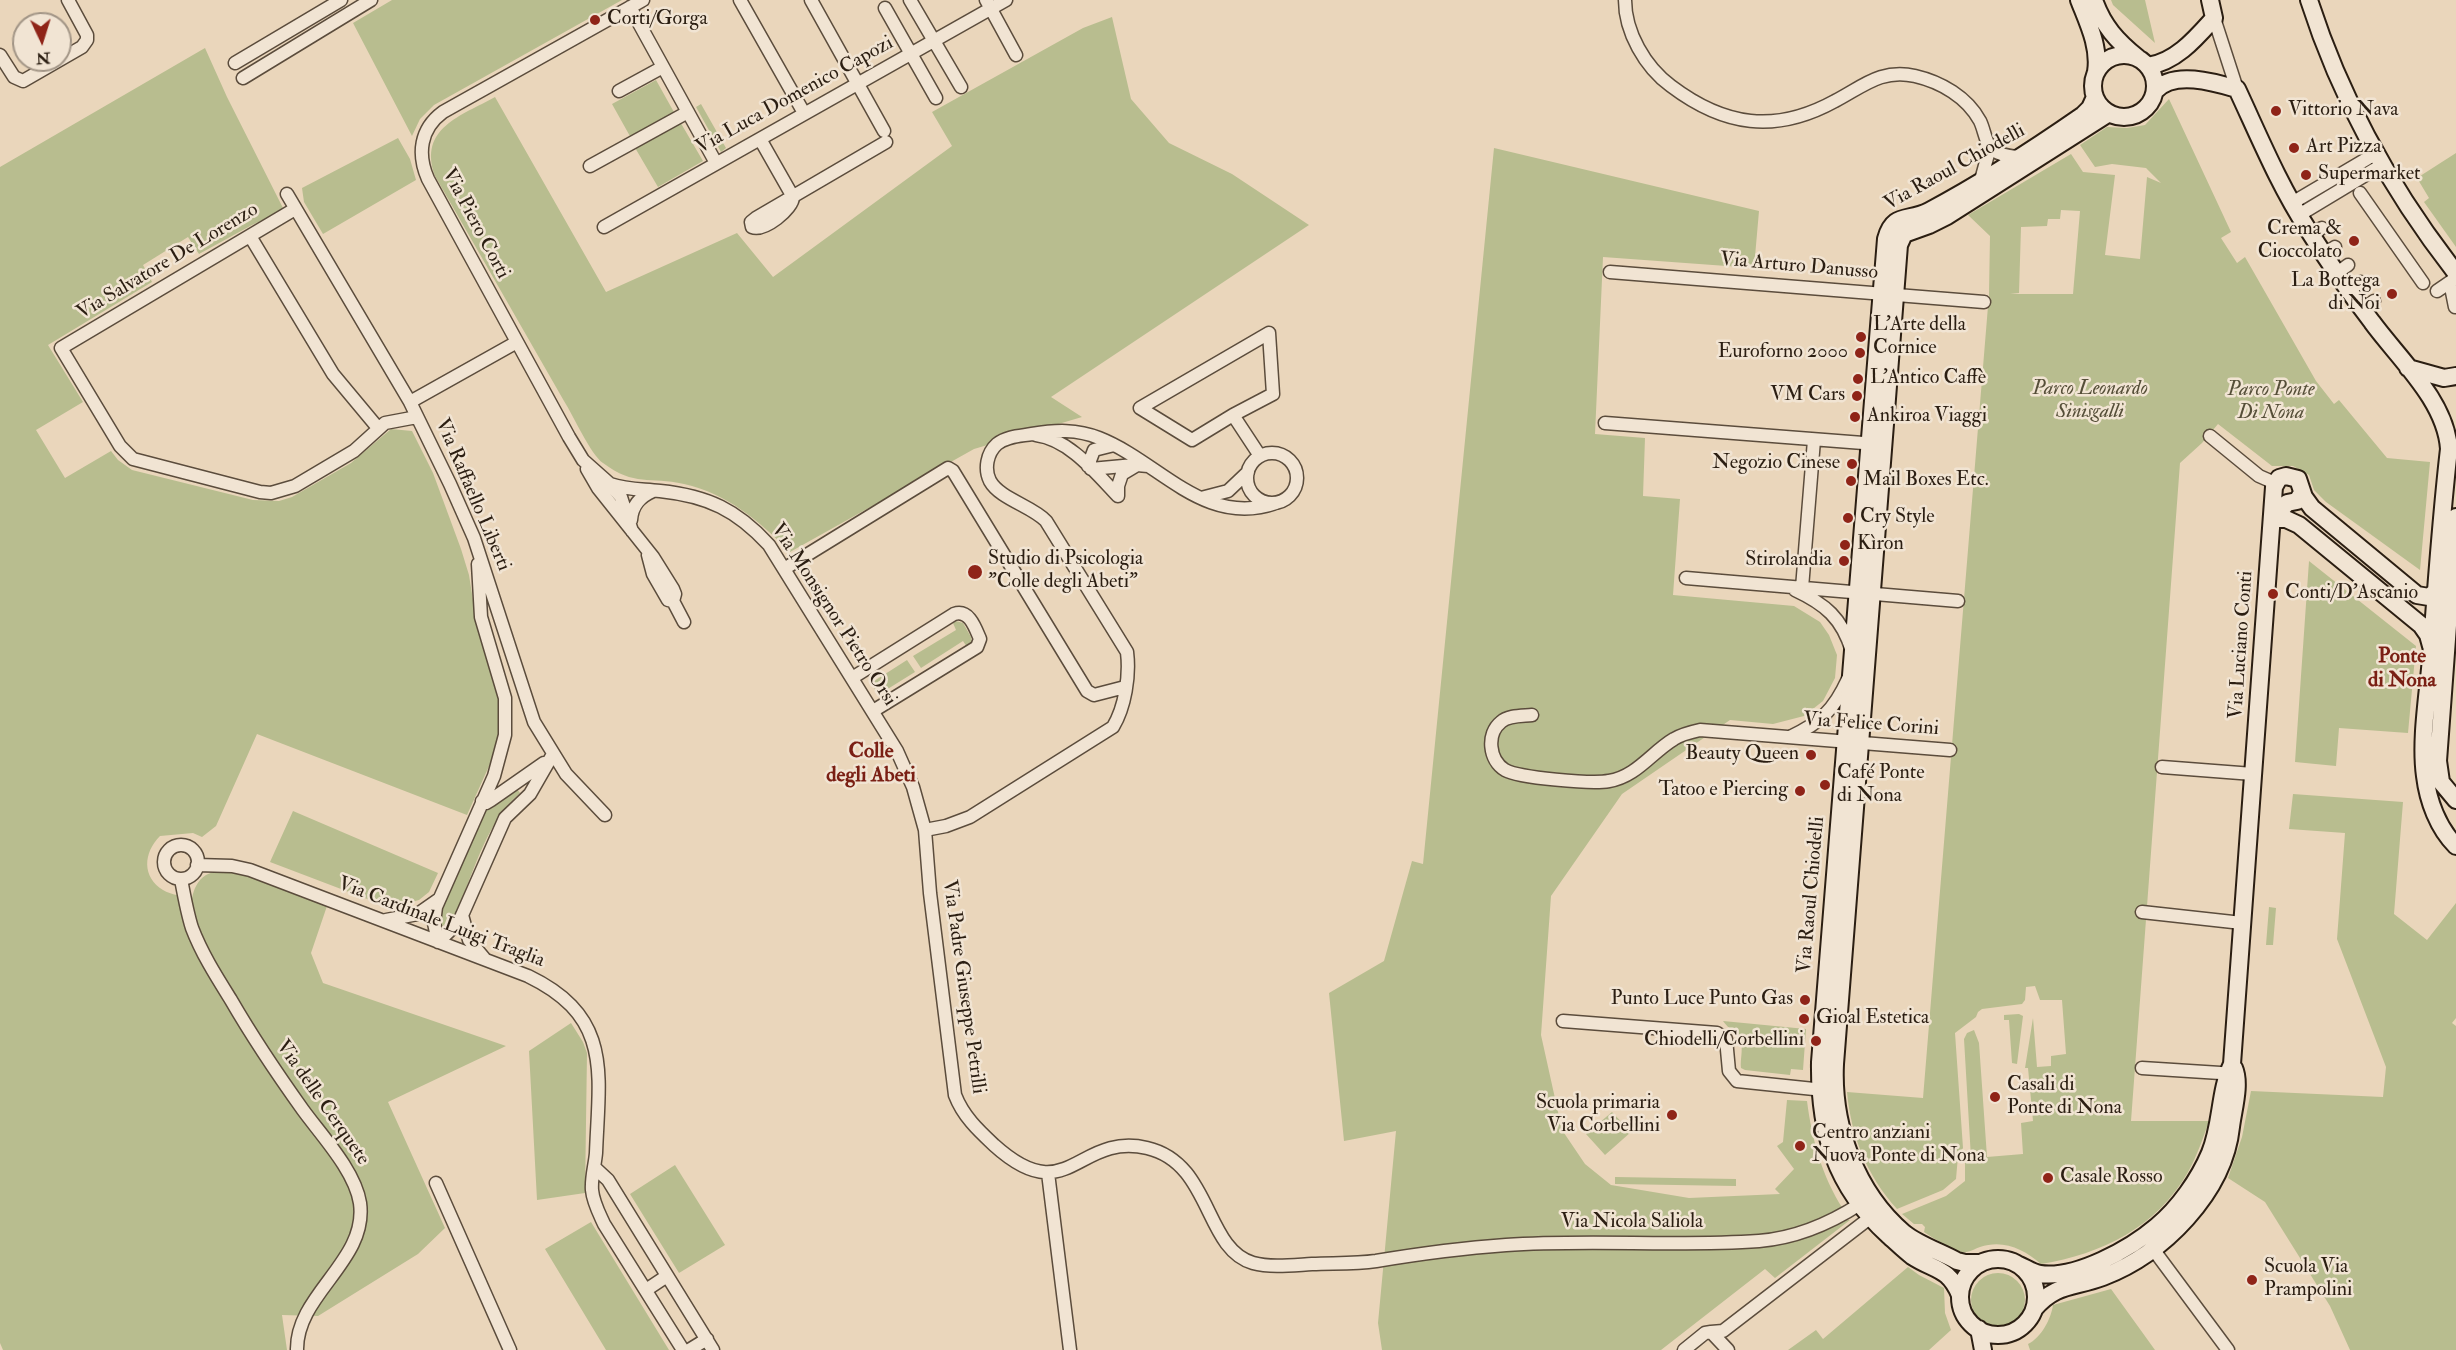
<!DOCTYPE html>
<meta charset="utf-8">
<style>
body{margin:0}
#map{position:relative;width:2456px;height:1350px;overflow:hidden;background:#ead6bb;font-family:"IM FELL Double Pica",serif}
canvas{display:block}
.north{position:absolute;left:12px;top:12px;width:60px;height:60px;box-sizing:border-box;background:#f1e4d3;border:2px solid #a29586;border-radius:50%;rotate:176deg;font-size:16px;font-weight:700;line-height:24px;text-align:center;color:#2b1e12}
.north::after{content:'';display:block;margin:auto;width:21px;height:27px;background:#8f2418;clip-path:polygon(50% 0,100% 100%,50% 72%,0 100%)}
</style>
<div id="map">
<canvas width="2456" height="1350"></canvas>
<div class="north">N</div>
</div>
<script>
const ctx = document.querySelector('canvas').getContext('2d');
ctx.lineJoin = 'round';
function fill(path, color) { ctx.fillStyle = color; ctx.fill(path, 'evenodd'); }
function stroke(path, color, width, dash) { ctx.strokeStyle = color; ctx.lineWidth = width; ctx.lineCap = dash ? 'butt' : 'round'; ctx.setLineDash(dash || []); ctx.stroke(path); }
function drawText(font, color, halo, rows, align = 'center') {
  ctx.font = font + ' "IM FELL Double Pica",serif'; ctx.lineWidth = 5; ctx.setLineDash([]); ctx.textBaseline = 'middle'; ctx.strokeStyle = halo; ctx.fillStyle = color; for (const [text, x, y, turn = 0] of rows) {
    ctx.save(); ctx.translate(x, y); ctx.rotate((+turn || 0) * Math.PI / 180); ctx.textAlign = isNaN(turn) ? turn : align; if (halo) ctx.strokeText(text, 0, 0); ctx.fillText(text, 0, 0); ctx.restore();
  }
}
const green = new Path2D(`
 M392,0h230l-188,105 -14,14 -8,17 -59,-113z
 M2111,0h34l10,43 -42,-38z
 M1112,17l19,82 38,44 63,31 77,51 -258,172 31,20 -108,32 -184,103c-31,-31 -62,-58 -106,-68 -35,-8 -49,3 -81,-21 -12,-8 -30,-48 -39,-62 -43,-75 -86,-150 -129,-225 -17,-48 26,-60 60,-79l111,195 131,-59 36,44 179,-131 -20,-34 151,-84z
 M205,48l22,49 57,113 -32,15 -53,29 -11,-17 -45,28 9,17 -104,63 35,57 -47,28 29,48 46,-27 7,9 14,10 121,30 26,1 13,-4 59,-34 40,-34 21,2 21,42 28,76 8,26 6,38 26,93 -2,33 -5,16 -27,60 -210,-81 -41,92 -14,11 -9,-4 -33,3c-17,17 -18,41 3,54 8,5 20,6 29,8 2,-9 5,-17 14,-23 24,-15 95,21 121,31l-16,47 12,30 183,63 -118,56 57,126 -27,26 -100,62 -36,-1 5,35h-284l-3,-7v-1176z
 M656,80l19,34 -44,24 -19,-34z
 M2169,99l62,133 -10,6 16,25 8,-6 71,124 18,23 5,-4 48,58 43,4 -10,108 -94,-68 -12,-12 -5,-15 -16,-9h-21l-54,-42 -16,19 -22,20 -49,658h78c-6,17 -12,35 -21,51 -31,55 -86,82 -147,92 -17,-15 -38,-25 -61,-17 -6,2 -11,6 -18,5 -13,-3 -27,-13 -38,-20l1,-5 -3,-3h-8l-12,-10 44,-18 19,-15v-22l6,-1 -7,-119 3,-6 7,-3 5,13 8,114 36,-3 -2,-31 12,-2 -5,-53h-3l8,-50 4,49 14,-1v-10l15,-2 -4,-54h-22l-5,-14 -9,1 -1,13 -3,4 -40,5 -4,3 -2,5 -21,16 8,115 -5,8 -2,23 -13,11 -46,19c-30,-33 -46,-73 -50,-117l76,6 66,-804 1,-58 -22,-21 103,-61 12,18 32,3 -10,80 35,4 7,-82 14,6 -15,-15 -34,-4 -17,3 -15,-22 27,-18 20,1 18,-3zM2061,210l19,1 -7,83h-63l9,-1 2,-66 26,-1 1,-7h12z
 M701,104l25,44 -5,4 -25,-45z
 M679,120l24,41 -45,26 -24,-41z
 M398,138l12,21 6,21 -93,54 -19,-32 -2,-14z
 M1494,148l265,63 -5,57 -151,-11 -8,177 50,4 -2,58 37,3 -7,96 121,11 26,16 9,13 8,20 -2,23 -12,23 -19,15 -31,8 -43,-4 -108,74 -71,102 -10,139 21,95 23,34 26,21 78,13 91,-4 -5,-5 19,-20 -17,-23 6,-4 4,-42 20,1c5,39 15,75 36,108l-22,11h29l-75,58 -10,-9 -104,81h-279l-4,-27 18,-192 -52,10 -15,-148 55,-32 28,-100 11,3z
 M2456,153v94l-32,-45 5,-4 -12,-20z
 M2309,561l107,85 -8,87 -69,-5 -3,38 -41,-4z
 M956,621l7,2 8,14 1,7 -5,3 -4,-6 -42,27 -8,-12 43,-26 -3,-7z
 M907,660l8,12 -37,23 -7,-12z
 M517,789l3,4c-33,28 -45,76 -62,115l-6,11 -12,9 -3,-14 46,-105z
 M2293,794l110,8 -9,112 33,26 29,-37v115l-4,5 4,3v324h-106l-20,-44 -65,-104 -37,-24 14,-41 9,-46 132,6 3,-30 -49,-128 8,-106 -56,-4z
 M293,811l145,62 -9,19 -10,8 -28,8 -121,-46z
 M2269,907l7,1 -3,37h-7z
 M2019,1014l4,2 -6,48 -5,-1 -3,-43h-5v-5z
 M1723,1021l83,8 -3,41 -12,-1 -1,6 -45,-5 -4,-2c-1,-8 2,-17 0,-25 -2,-10 -13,-14 -18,-22z
 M571,1023l12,19 4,11 -2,140 -48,7 -8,-149z
 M1612,1112l19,20 -26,23 -19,-21z
 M675,1165l50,80 -46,28 -49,-79z
 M1615,1177l121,2v7l-121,-2z
 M591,1222l78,128h-63l-61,-101z
 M1908,1267l11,8 25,13 1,25 6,17 -22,20h-141l28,-20 7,9z
 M1971 1300a27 27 0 1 1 54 0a27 27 0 1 1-54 0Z
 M2111,1289l44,61h-125l-2,-6c13,-6 23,-25 25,-39z`);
const street = new Path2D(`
 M740,0l64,113
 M811,0l73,131
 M910,0l51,87
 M986,0l30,55
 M1625,0c0,32 20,67 46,86 53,40 104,48 164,15 27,-14 47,-33 80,-25 26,6 52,21 65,45 4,8 5,19 10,26 6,8 19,9 29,10
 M630,7l86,156
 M885,8l51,90
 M2214,18l23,71
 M0,55l14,22 9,4 59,-34 5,-7v-5l-19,-35
 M235,63l106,-63
 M243,78l128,-78
 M619,91l44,-24
 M760,139l33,58
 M590,166l98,-54
 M1981,180l9,-33
 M2360,193l63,90
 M287,194l123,208 40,82 24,54 60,184 32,52 39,41
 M793,197c0,12 -29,35 -41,30l-1,-5 5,-4 130,-76
 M2292,203l83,-49
 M295,209l-234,139 59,98 13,13 127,33 11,1 24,-7 59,-35 31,-28 32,-6
 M2299,215l83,-50
 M604,227l402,-227
 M2310,234l12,-6
 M250,236l83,138 45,54
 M2324,254l11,-7
 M1610,272l374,30
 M2337,273l11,-8
 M2450,282l5,25
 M2349,290l12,-8
 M2437,291l19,-13
 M2363,310l11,-9
 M410,402l107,-60
 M1233,415l40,-21 -4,-61 -129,75 52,32 41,-25 27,41
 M1605,423l271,21
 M1036,435c33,4 60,38 82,61
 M2210,436l49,40 16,7
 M1247 478a25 25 0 1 1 50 0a25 25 0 1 1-50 0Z
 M1088,466l6,-16 20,-5
 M587,469l11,19 55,69 20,32 2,5 -2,7
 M1091,469l43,-4
 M610,484c17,6 32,5 50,7 48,5 77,19 109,54l128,206 16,36 12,43 5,63 25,202c8,21 23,35 39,50 74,67 83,-13 153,3 65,15 57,101 106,115 18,5 41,2 59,1 21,-1 43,0 64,-3 42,-7 87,-13 130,-16 84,-6 169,2 253,-4 37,-3 70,-17 101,-37
 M1118,496v-10l4,-12 15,-9 11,1
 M1201,498l27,-7 20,-19
 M631,520c1,-14 8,-23 22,-29
 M632,531l-11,-34 -11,-13 -27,-24 -14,-23 -141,-258c-11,-25 -8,-50 15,-67l200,-112
 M648,555l5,19 15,26 5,1 11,21
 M478,564l3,53 24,81v37l-11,41 -58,131 -2,16 4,19 21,-20 46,-104 25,-24 23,-40
 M784,569l164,-101 5,3 134,220 7,4 31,-8
 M1686,578l272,23
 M1802,588l12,-148
 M1795,590c30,14 47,28 57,61
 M852,678l102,-64c15,-5 21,13 26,25l-3,8 -104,64
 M1532,715c-9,1 -24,0 -31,7 -15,12 -12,38 4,48 14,8 87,14 104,11 27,-4 43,-29 65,-42 8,-5 17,-7 26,-9l250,20
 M1790,737c30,-14 44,-27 58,-58
 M2162,767l91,7
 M482,801l4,2 5,-3 53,-37
 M925,830l21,-4 24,-9 143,-90c12,-20 17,-51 14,-75l-81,-131c-14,-15 -46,-22 -56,-40 -6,-12 -3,-28 7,-37 10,-8 24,-8 35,-10 23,-4 45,-5 67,4 61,24 105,90 177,65
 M164 862a17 17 0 1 1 34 0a17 17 0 1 1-34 0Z
 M197,865l35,1 18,4 278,106c85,41 71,97 68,177 -1,12 -5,25 -4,37 1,12 7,23 12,34l79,126
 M181,879c3,16 6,33 11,49 10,26 24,48 39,72 22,38 47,75 72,110 19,26 52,61 57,93 8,58 -64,91 -63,147
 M2142,912l100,11
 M462,915l7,25 15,18
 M386,920l32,-6 20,-14
 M1563,1021l154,12 9,6 3,32 8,10 77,8 14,-1
 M2142,1068l94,6
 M594,1167l14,13 105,170
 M1048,1173l22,177
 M436,1183l74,167
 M2153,1249l75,101
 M646,1290l21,-14
 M689,1350l18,-11
 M1684,1350l21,-17 6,-1
 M1728,1350l-17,-18 12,-1 148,-114`);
const secondary = new Path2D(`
 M2079,0c9,23 21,47 17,72
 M2094,0c9,26 23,41 44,58
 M2309,0c32,100 83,191 147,273
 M2093 86a31 31 0 1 1 62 0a31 31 0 1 1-62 0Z
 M2148,66c28,-4 48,-28 66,-48l-4,-18
 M2155,91c18,-21 59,-9 82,-2 22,47 42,96 70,139 20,32 42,64 65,94 27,37 74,79 77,127 -8,69 -13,139 -18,209 -3,37 -11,82 -6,118 3,25 13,52 31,70
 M2408,368l36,10 12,-2
 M2456,517l-18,244 3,21 15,18
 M2273,519h13l13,6 122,100 7,10 3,11
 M2273,519l14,-16 10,-2 5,-8
 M1960 1297a38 38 0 1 1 76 0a38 38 0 1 1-76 0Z
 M1979,1263h-14l-8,-2c-16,-9 -38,-16 -53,-28 -48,-41 -72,-107 -69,-169l64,-819 5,-11 25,-9 18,-9 162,-103
 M2019,1265c7,3 14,8 21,9 36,5 90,-25 117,-48 22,-18 42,-47 53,-73 12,-29 9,-61 22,-89l42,-577 5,-9 7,-2 12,3 6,18 8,11 105,87 12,2 7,-6
 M1960,1295c-12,-28 -25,-24 -48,-39 -8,-6 -16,-14 -24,-21 -53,-49 -69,-103 -68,-173l66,-823c7,-27 22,-17 43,-28 53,-28 105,-62 154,-96l7,-7 5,-11
 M2034,1309c22,-26 40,-21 69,-32 60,-23 121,-84 128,-150 2,-17 10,-43 3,-59
 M1979,1329l4,21`);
const markers = [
 [595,20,6,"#8f2418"],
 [2276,111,6,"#8f2418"],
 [2294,148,6,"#8f2418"],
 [2306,175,6,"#8f2418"],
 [2354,241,6,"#8f2418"],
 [2392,294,6,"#8f2418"],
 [1861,337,6,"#8f2418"],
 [1860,353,6,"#8f2418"],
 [1858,379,6,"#8f2418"],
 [1857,396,6,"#8f2418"],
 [1855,417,6,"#8f2418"],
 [1852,464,6,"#8f2418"],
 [1851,481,6,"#8f2418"],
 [1848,518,6,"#8f2418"],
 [1845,545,6,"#8f2418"],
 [1844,561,6,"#8f2418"],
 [975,572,8,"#8f2418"],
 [2273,594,6,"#8f2418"],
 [1811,755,6,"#8f2418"],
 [1825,785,6,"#8f2418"],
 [1800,791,6,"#8f2418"],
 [1805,1000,6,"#8f2418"],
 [1804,1019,6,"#8f2418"],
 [1816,1041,6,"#8f2418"],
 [1995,1097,6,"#8f2418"],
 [1672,1115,6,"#8f2418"],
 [1800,1146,6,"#8f2418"],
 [2048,1178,6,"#8f2418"],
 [2252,1280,6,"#8f2418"]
];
const poiNames = [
 ["Corti/Gorga",607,20],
 ["Vittorio Nava",2288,111],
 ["Art Pizza",2306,148],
 ["Supermarket",2318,175],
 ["Crema &",2342,230,"right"],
 ["Cioccolato",2342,253,"right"],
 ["La Bottega",2380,282,"right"],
 ["di Noi",2380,305,"right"],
 ["L’Arte della",1873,326],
 ["Cornice",1873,349],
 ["Euroforno 2000",1848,353,"right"],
 ["L’Antico Caffè",1870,379],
 ["VM Cars",1845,396,"right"],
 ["Ankiroa Viaggi",1867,417],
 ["Negozio Cinese",1840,464,"right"],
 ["Mail Boxes Etc.",1863,481],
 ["Cry Style",1860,518],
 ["Kìron",1857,545],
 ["Studio di Psicologia",988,560],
 ["\"Colle degli Abeti\"",988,583],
 ["Stirolandia",1832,561,"right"],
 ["Conti/D'Ascanio",2285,594],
 ["Beauty Queen",1799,755,"right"],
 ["Café Ponte",1837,774],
 ["di Nona",1837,797],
 ["Tatoo e Piercing",1788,791,"right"],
 ["Punto Luce Punto Gas",1793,1000,"right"],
 ["Gioal Estetica",1816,1019],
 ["Chiodelli/Corbellini",1804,1041,"right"],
 ["Casali di",2007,1086],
 ["Ponte di Nona",2007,1109],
 ["Scuola primaria",1660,1104,"right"],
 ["Via Corbellini",1660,1127,"right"],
 ["Centro anziani",1812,1134],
 ["Nuova Ponte di Nona",1812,1157],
 ["Casale Rosso",2060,1178],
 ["Scuola Via",2264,1268],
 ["Prampolini",2264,1291]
];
const streetNames = [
 ["Via Luca Domenico Capozi",795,96,-29],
 ["Via Raoul Chiodelli",1955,168,-29],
 ["Via Piero Corti",475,224,62],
 ["Via Salvatore De Lorenzo",168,262,-31],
 ["Via Arturo Danusso",1799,267,5],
 ["Via Raffaello Liberti",472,495,67],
 ["Via Monsignor Pietro Orsi",833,615,57],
 ["Via Luciano Conti",2242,645,-86],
 ["Via Felice Corini",1871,725,4],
 ["Via Raoul Chiodelli",1812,895,-85],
 ["Via Cardinale Luigi Traglia",441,923,21],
 ["Via Padre Giuseppe Petrilli",963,987,82],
 ["Via delle Cerquete",322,1103,55],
 ["Via Nicola Saliola",1632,1223]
];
const parkNames = [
 ["Parco Leonardo",2090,390],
 ["Sinisgalli",2090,413],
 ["Parco Ponte",2271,391],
 ["Di Nona",2271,414]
];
const neighbourhoodNames = [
 ["Ponte",2402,657],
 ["di Nona",2402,681],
 ["Colle",871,752],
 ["degli Abeti",871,776]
];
fill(green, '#b8bd8f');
stroke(street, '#5b4c3c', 15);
stroke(secondary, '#2b1e12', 20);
stroke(street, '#f1e4d3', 12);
stroke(secondary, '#f1e4d3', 16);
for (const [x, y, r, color] of markers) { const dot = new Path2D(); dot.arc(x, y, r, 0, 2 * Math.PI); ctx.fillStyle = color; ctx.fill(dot); stroke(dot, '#f1e4d3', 2); }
drawText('20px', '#2b1e12', '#f1e4d3', poiNames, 'left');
drawText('20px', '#2b1e12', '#f1e4d3', streetNames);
drawText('italic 20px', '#554e38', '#f1e4d3', parkNames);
drawText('bold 21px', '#7a1f14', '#f1e4d3', neighbourhoodNames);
</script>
